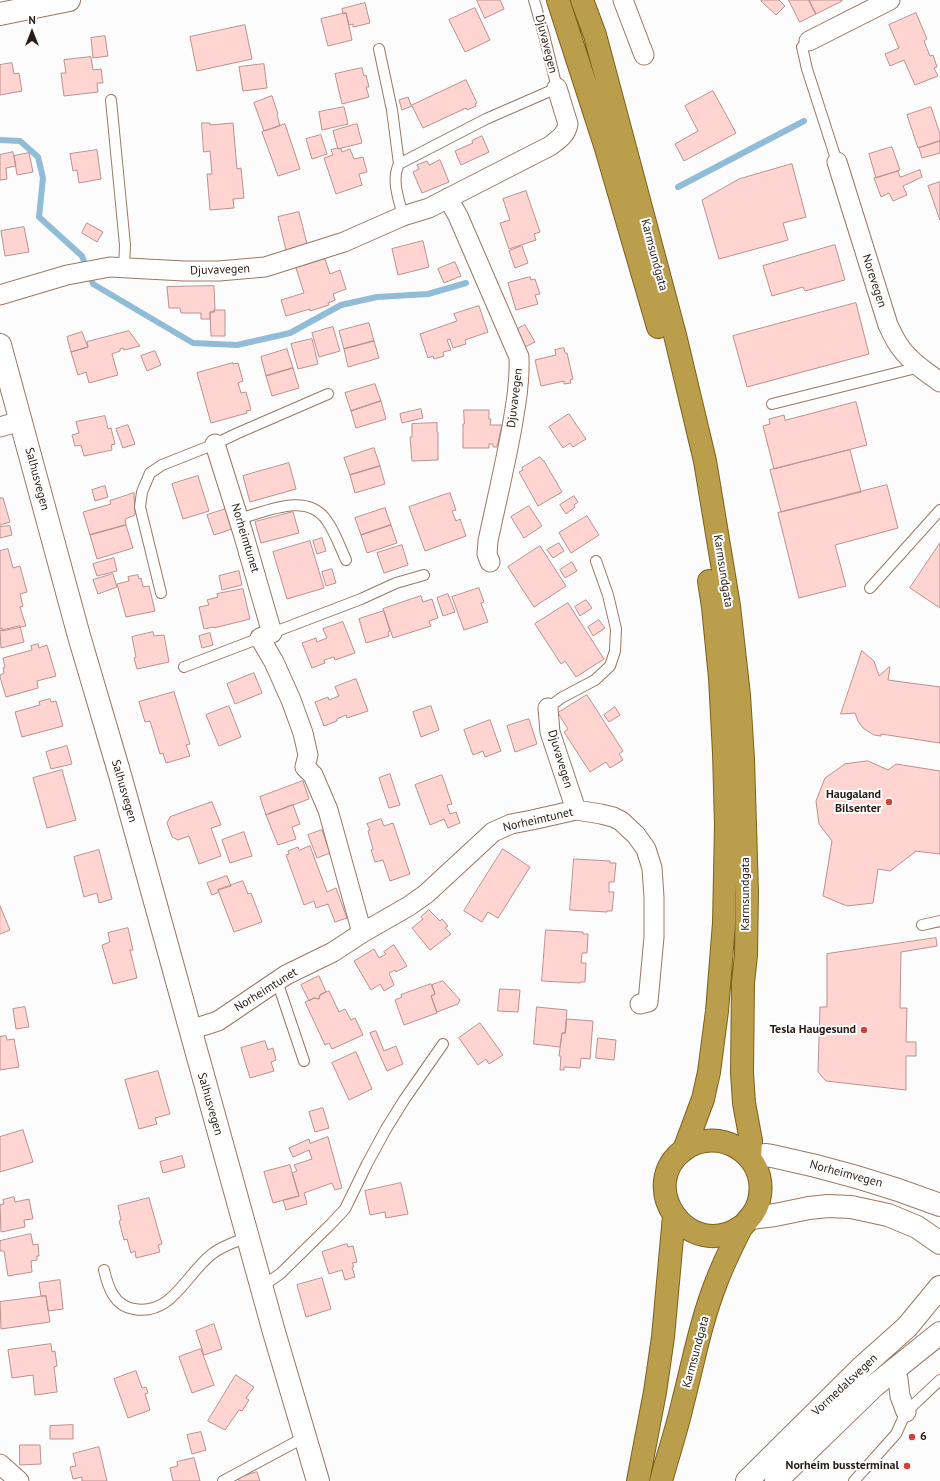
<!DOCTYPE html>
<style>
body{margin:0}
#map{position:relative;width:940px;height:1481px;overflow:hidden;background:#fcfcfc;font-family:"PT Sans",sans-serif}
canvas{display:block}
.north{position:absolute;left:12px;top:12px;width:40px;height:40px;-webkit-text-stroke:3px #fff;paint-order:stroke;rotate:0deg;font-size:11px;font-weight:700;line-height:16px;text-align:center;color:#281c14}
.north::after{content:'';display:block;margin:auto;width:14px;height:18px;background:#281c14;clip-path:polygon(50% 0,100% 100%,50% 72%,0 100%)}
</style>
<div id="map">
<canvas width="940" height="1481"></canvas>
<div class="north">N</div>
</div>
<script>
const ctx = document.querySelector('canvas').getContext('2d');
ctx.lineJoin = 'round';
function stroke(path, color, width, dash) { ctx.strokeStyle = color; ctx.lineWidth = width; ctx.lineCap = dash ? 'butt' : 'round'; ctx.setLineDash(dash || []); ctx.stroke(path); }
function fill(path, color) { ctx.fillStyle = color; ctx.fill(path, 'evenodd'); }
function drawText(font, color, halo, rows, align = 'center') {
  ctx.font = font + ' "PT Sans",sans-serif'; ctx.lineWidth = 4; ctx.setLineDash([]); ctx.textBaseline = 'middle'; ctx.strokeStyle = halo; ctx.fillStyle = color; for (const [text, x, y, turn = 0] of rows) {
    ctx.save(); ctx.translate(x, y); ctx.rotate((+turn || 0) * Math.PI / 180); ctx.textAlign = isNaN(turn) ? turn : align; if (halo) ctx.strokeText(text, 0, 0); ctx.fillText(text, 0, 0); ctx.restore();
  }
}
const stream = new Path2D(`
 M0,140l20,1 18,16 5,21 -4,39 43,39 11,28 100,59 44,2 53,-12 51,-28 36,-8 51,-3 38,-11
 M678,187l126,-66`);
const building = new Path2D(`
 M477,0h23l4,9 -19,9z
 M763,0h16l6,6 -9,9 -15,-14z
 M789,0h20l7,14 -16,8z
 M809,0h33v1l-26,13z
 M365,3l5,20 -17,4v-3l-4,1 -3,-12 -3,1 -1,-5z
 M475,8l15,32 -25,12 -16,-32z
 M346,13l6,27 -24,6 -7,-27z
 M916,13l11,26 -3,2 6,15 3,-1 4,12 -3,1 4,8 -23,9 -11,-25 -14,6 -5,-12 14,-6 -10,-23z
 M245,25l7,34 -55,12 -7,-34z
 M105,36l3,20 -15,2 -2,-20z
 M91,57l2,13 8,-1 2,14h-6l1,9 -34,4 -3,-23h5l-2,-13z
 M12,63l2,11 5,-1 3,18 -22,4v-30z
 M264,64l3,24 -24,3 -4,-24z
 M362,68l2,8 2,-1 3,12h-3l3,10 -27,7 -7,-30z
 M466,80l11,23 -2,1 1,2 -9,4 -1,-2 -43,20 -11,-22 -10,4 -3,-10 9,-3 3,8z
 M713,91l23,42 -52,28 -9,-17 23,-13 -13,-25z
 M272,96l6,18 -1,1 3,11 -16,5 -10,-28z
 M344,107l4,17 -26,6 -3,-18z
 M931,107l9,27v7l-22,7 -11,-33z
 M202,123h8v2l23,-2 4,46 4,-1 3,30 -11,1 1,9 -24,2 -3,-36h5l-2,-23 -6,1z
 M285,124l15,45 -22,7 -16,-44z
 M357,124l5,19 -24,6 -5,-18z
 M321,135l6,19 -15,5 -6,-20z
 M482,136l7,16 -28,13 -6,-14 18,-8 -1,-2z
 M940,141v12l-18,5 -3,-10z
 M892,147l8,23 -24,8 -7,-24z
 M338,148l3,1 1,3 8,-3 4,10 9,-2 4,15 -8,2 3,11 -26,9 -12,-36 9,-3 -2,-5z
 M97,150l4,29 -22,4 -2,-13 -4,1 -3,-17z
 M13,152l3,14 -10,2 1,11 -7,1v-25z
 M29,153l4,19 -16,3 -3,-19z
 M440,160l9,22 -27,11 -9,-21 6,-3 -2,-4 10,-4 2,4z
 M792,164l14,53 -23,6 5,17 -69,19 -17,-59 37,-21z
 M920,170l2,7 -19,9 4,9 -14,6 -4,-8 -8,4 -7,-19 24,-7 2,6z
 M940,182v38l-12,-34z
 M526,191l14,41 -6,2 2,6 -27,9 -9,-26 10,-3 -7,-21z
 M299,212l8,32 -21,6 -8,-33z
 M87,223l16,9 -6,10 -15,-9z
 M24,227l5,25 -24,4 -4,-25z
 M423,241l6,26 -31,8 -6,-26z
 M835,245l10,35 -40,11 -2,-4 -31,9 -9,-30z
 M522,246l6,17 -13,5 -6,-17z
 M325,259l5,15 10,-4 6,19 -13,5 2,6 -7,3 1,2 -19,6v-2l-24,7 -5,-16 23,-7 -8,-25z
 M455,262l6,14 -17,7 -6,-14z
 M530,277l1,3 4,-1 5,15 -5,1 3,9 -22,6 -8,-27z
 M214,286l1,24h-1v2h-4v7h-9v-6h-20l-1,-5h-11l-2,-21z
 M856,303l13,51 -122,33 -14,-51z
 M479,306l9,26 -23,8 1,4 -13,4 -3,-9 -3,1 4,10 -8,2 1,4 -10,3 -1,-3 -5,2 -8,-24 37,-13 -3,-7z
 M214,310h11v26h-14l-1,-24h4z
 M369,323l5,18 -30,8 -5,-18z
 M525,325l10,17 -12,6 -9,-17z
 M333,327l7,24 -21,6 -7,-24z
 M129,331l11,15 -16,4 -1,-2 -3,1v2l-8,3 6,21 -29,8 -3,-11 -8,3 -7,-23 17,-5 -1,-5z
 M82,332l6,15 -17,5 -4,-15z
 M312,339l6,25 -20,5 -7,-25z
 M374,341l5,17 -31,9 -4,-18z
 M564,348l1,5h2l6,26 -3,1 1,3 -7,1v-3l-23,5 -6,-26 21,-5 -1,-5z
 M287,349l6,19 -27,8 -5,-19z
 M155,351l6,14 -14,6 -6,-15z
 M233,363v1l5,-1 5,18 -5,2 3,10 5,-1 5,18 -5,1 1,2 -36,10 -14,-50z
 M293,368l6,20 -27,8 -6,-20z
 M375,384l6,17 -30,10 -6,-18z
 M381,401l5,18 -30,9 -5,-17z
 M856,402l11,43 -93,24 -11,-43 7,-2 -1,-5 15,-4 1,5z
 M421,409l2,9 -21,5 -2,-9z
 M464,410h25v9h2l-1,6h12l-5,22h-4v-3h-4v4h-26v-24h1z
 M569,414l17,25 -13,8 -3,-4 -7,5 -14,-21z
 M105,416l3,13 3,-1 4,16 -4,1 1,5 -28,6 -3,-11 -6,1 -3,-11 7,-2 -3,-11z
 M437,423v9h1v28l-26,1 -2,-24h2v-13z
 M128,425l7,19 -12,4 -7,-19z
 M374,448l6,18 -30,9 -6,-17z
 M850,450l11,42 -80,20 -11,-42z
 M540,457l3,4h1l18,31 -24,14 -19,-34 4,-2 -1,-2z
 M289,463l7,26 -46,13 -7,-26z
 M380,466l5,18 -30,9 -5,-18z
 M198,476l11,35 -26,8 -11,-35z
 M887,485l11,43 -63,17 11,41 -47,12 -21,-85z
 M105,486l3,11 -13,4 -3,-11z
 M134,493l1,22 -10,4 1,6 -36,10 -7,-23 28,-8 -1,-3z
 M450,493l6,17 -4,1 4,10 4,-2 6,17 -41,15 -16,-44z
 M574,496l4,6 -4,3 1,2 -9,7 -6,-9z
 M0,498h3l7,24 -10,3z
 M529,506l13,20 -18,12 -13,-21z
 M385,508l6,17 -30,10 -6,-17z
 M226,509l6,20 -18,6 -7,-20z
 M293,512l6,21 -38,10 -6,-21z
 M587,516l12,19 -28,18 -12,-20z
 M126,525l7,23 -36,11 -7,-24z
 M391,525l6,18 -30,10 -6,-18z
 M10,526l2,9 -12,3v-11z
 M322,538l4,13 -9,3 -4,-13z
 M310,541l14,47 -37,11 -14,-47z
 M559,543l5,8 -11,7 -6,-8z
 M940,543v65l-30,-20z
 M402,545l6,20 -24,8 -7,-20z
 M540,546l26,40 -32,21 -26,-40z
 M8,549l5,19 7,-2 7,26 -7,2 3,12 -3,1 6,19 -24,5v-3l-2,1v-78z
 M114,558l3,13 -20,5 -4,-12z
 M572,562l5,9 -12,7 -5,-8z
 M332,569l4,14 -10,3 -4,-14z
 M239,571l3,14 -20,5 -3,-14z
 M113,574l4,13 -19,7 -5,-14z
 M138,575l1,4 2,-1 2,9 6,-1 6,25 -29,6 -9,-33 12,-3 -1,-4z
 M479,588l5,14 -3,1 7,19 -24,8 -12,-33z
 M243,589l7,30 -36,9v-1l-10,2 -5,-22 10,-2 -2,-5 11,-3 -1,-3z
 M448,594l7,18 -12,4 -6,-18z
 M421,596l2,6 9,-3 6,19 -9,3 2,5 -38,12 -10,-29z
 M586,600l6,8 -12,8 -5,-9z
 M568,603l36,56 -28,18 -11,-16 -4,3 -26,-40z
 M384,611l6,20 -2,1 1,4 -23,7 -7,-24z
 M599,620l6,8 -12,8 -5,-9z
 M343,622l12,31 -20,7 -1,-3 -10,3 1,3 -13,5 -10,-25 14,-5 1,4 10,-4 -4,-9z
 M20,626l4,16 -23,6 -1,-17z
 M153,632l1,4 10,-1 5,27 -32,7 -3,-11 2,-1 -4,-20z
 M210,633l3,12 -11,3 -3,-12z
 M38,644l1,4 8,-3 9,31 -19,5 1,7 -32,9 -6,-20v-2l4,-2 -1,-5 2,-1 -2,-9 29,-8 -1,-4z
 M862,651l12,10 5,15 10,-9h1l-2,13 52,7v56l-59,-9v2l-7,-1 -11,-7 -5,-7 -3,-8 -14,1z
 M254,673l8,20 -27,11 -8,-20z
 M356,679l12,32 -21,7 -1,-3 -9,4v2l-13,5 -9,-24 13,-5 1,3 10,-4 -4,-9z
 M174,692l16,52 -4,1 4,11 -24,7 -3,-10 -3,1 -10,-33 -5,1 -6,-20z
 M587,695l36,56 -4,3 4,6 -13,8 -4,-6 -16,10 -26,-40 4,-3 -10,-16z
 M50,699l1,3 5,-1 7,25 -41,11 -7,-25 25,-7 -1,-3z
 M229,706l12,31 -22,9 -13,-31z
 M431,706l8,24 -18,7 -8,-25z
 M615,707l5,8 -11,7 -5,-7z
 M529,719l8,25 -22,8 -8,-26z
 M490,720l11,31 -16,6 -2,-6 -10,4 -9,-25z
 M67,746l5,18 -21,5 -5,-17z
 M868,761l20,9 8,-6 44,7v83l-25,-3v1l-25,19 -12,-2 -5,34 -26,3 -24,-10 9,-55 -13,-17 -3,-23 9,-23 20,-14z
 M62,770l14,50 -29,8 -14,-50z
 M390,774l10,31 -11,3 -10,-30z
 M442,775l10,29 -5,1 3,9 6,-2 4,11 -12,5 -4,-9 -14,6 -15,-40z
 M303,781l6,18 -43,16 -6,-18z
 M212,802l9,23 -10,3 10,28 -22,8 -10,-28 -11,4 -6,-3 -5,-14 3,-6z
 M293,805l7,19 -8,3 4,12 -18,6 -12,-30z
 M381,819l3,7 9,-3 17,51 -20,7 -7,-21 -8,2 -4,-12 2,-1 -5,-18 2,-1 -3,-6z
 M322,830l8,23 -13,5 -9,-23z
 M244,832l8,24 -22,7 -8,-23z
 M310,846l17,46 9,-4 11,30 -12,4 -7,-18 -12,4 -2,-7 -10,4 -18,-50 3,-1 -1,-3 10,-4 1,3z
 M503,849l27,18 -32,51 -10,-6 -6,10 -18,-11z
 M99,850l13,49 -13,4 -2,-10 -13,4 -10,-40z
 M574,859l36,2v2h6l-2,19h-5v10h5l-2,19h-5v1l-37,-2z
 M227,876l4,10 -13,4 1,2 -7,3 -5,-12z
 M243,881l5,13 3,-1 11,29 -28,10 -16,-42z
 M0,906l10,24 -10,4z
 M429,910l11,11 2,-2 6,7 -3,2 6,6 -21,16 -18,-22 11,-9 -2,-2z
 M128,928l5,22h-3l7,28 -24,6 -11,-39 8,-3 -2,-9z
 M546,930l37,2v2h5l-1,19h-5l-1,10h5l-1,19h-5v1l-38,-2z
 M936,938l1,8 -36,6 -1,56h7l-1,34h10v14h-10v34l-80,-9 -8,-9 2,-65h7v-53z
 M394,945l13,21 -11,6 -1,-2 -6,3 5,12 -10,6 -4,-7 -9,6 -17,-29 20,-12 5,9 7,-4 -2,-2z
 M319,976l7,16 -6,3 -1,4 -5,-1 -5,3 -8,-16z
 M443,981l17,19 -2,4 -21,8 -6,-16 4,-2 -3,-9z
 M431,984l4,10 -4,2 6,17 -33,12 -9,-25 7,-3 -1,-2z
 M500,989l20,1 -2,22 -20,-1z
 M329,991l10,21 6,-3 6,11 4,-2 8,17 -31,14 -3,-6 -4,2 -20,-43 9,-4 5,1 1,-4z
 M25,1007l4,20 -13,2 -3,-20z
 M537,1007l30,3 -2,23h-3l-2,14 -26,-3z
 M567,1019l26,2 -3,38 -9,-1 -1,10 -16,-1v3h-4l1,-14h-2l3,-23h3z
 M480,1023l23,32 -14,9 -3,-5 -8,6 -19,-27z
 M376,1031l8,20 12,-5 7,18 -16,7 -17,-38z
 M6,1036l1,4 7,-1 5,28 -19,3v-33z
 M598,1038l18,2 -2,20 -18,-2z
 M265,1041l3,9 5,-2 3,12 -5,2 3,9 -24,7 -9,-30z
 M356,1052l16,37 -23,11 -17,-37z
 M158,1071l12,43 -15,4 2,6 -18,5 -14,-49z
 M323,1108l6,20 -14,4 -6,-20z
 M23,1130l10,32 -33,10v-35z
 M328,1137l14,51 -7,2 -3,-7 -28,10 3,11 -21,6 -3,-10 16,-4 -7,-23 5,-2 -3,-6 18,-6 -3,-9 -16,7 -4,-9 20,-9 1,4z
 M182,1156l3,11 -22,6 -3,-11z
 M290,1165l9,31 -26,7 -9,-31z
 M401,1183l7,31 -22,4 -1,-6 -15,3 -5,-24z
 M14,1197l1,5 14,-3 4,20 -9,1 1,7 -24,5 -1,-27 4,-1 -1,-4z
 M149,1198l13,46 -4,1 2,7 -24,6 -1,-7 -4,2 -4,-14 -3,1 -5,-19 2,-1 -3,-14z
 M31,1234l2,11 5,-1 1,12h-2v4l-6,1 1,11 -24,4 -4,-25h-4v-10z
 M347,1244l1,3 5,-1 4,16 -5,1 2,3 -2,1 3,10 -10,3 -3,-10 -13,4 -7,-22z
 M322,1278l9,31 -25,8 -9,-32z
 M60,1280l3,29 -15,2 -2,-15h-5l-2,-13z
 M46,1296l4,26 -49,7 -1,-27z
 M214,1324l8,25 -18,6 -8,-24z
 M51,1344l1,8 3,-1 2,15 -3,1 3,25 -22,3 -2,-20 -21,3 -4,-28z
 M201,1349l13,36 -22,8 -13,-36z
 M136,1371l6,17 4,-1 2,6 -3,1 5,16 -22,8 -14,-39z
 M236,1375l18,12 -8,11 3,2 -7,11 -3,-1 -14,20 -17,-9z
 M73,1425v14h-23v-13z
 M201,1432l5,18 -14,4 -5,-19z
 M20,1445h20l1,19 -21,1z
 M99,1447l8,34h-25v-4l-9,2 -3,-12 6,-1 -3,-12z
 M194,1458l6,23h-27l-3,-13 8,-2 -1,-4z
 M257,1472l3,9h-21l-1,-3z`);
const service = new Path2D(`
 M809,41l-7,6 5,22 30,93
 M379,49l13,61 7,54
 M111,100l14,145 -1,23
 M403,216c-4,-16 -12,-36 -4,-52l87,-45 71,-31 -13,-53 -10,-35
 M772,404l148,-37
 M239,519c27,-7 68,-28 88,2 8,11 13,26 19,39
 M870,588l70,-78
 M161,593l-21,-86 2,-15 8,-19 12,-8 53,-21 23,-11 90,-39
 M272,633l89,-34 35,-16 28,-8
 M184,667l76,-29
 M548,708l13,-10 34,-18 15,-14 5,-15 1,-22 -8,-34 -12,-34
 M922,925l18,-4
 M277,981l27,80
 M104,1270c4,17 10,36 30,39 38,7 52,-35 78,-55 10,-8 23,-12 36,-17
 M261,1287l19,-13 51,-50 14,-15 22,-45 19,-35 18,-29 39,-56
 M223,1481l82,-44
 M854,1481l42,-47 10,-22 34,-32`);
const minor = new Path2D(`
 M623,0l21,55
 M809,41l81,-41
 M837,162l51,163c3,6 6,13 10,19 10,16 27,27 42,38
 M448,198l10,18 61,141c1,24 -3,47 -7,70 -7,39 -16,76 -24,114l-1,13 3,8
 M0,295l67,-20 43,-8 74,4h35l46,-4 79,-25 59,-26 26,-8 121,-62c9,-7 16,-11 18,-22l-11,-36
 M0,427l21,-6
 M215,444l28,89 29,100 -12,5 14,24 17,38 12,33 5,22 -3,12 8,8 15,35 34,123
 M548,708l2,24 26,78
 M190,1030l28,-9 68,-46 47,-23 29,-19 47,-27 17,-12 67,-62 18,-8 21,-4 44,-10 25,4 12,3 8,4 15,14 10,14 6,19 2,29v40l-6,65 -8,2
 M894,1371l4,8 2,17 6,16
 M0,1464l19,17`);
const tertiary = new Path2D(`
 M0,14l69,-14`);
const secondary = new Path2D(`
 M0,345l79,291 41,139 154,557 44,149
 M750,1158l15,-3 7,1c58,12 113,28 168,49
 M750,1218l25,-3 34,-7 19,-2 23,1 37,8 29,12 23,16
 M747,1481l114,-113 46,-41 33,-40
 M776,1481l98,-95 66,-53`);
const trunk = new Path2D(`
 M558,0l47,145 53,182
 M582,0l13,35 80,300 30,126 24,145 10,89 4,64 4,133 -1,63 -3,28 -1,90 2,30 7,38 -1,17
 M684,1150l19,-51 6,-27 8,-61 7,-88 2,-98 -2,-72 -4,-75 -7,-71 -4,-26
 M638,1481l17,-89 8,-55 11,-121
 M661,1481c7,-26 16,-52 22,-79 10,-39 18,-81 33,-119 7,-19 16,-37 25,-55 2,-3 4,-4 6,-7 7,-7 12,-16 13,-26 6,-42 -42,-69 -75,-46 -51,36 4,115 57,77`);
const markers = [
 [889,802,4,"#d0413c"],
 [864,1030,4,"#d0413c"],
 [912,1437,4,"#d0413c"],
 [907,1466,4,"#d0413c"]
];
const streetNames = [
 ["Djuvavegen",546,44,76],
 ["Karmsundgata",654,255,75],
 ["Djuvavegen",220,270,-2],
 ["Norevegen",874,281,72],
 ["Djuvavegen",515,398,-83],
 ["Salhusvegen",37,479,75],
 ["Norheimtunet",245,538,73],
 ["Karmsundgata",723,571,81],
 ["Djuvavegen",560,759,73],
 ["Salhusvegen",124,791,74],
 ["Norheimtunet",538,820,-13],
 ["Karmsundgata",746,894,-90],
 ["Norheimtunet",266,990,-32],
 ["Salhusvegen",210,1104,74],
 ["Norheimvegen",846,1174,15],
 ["Karmsundgata",696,1352,-75],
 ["Vormedalsvegen",845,1385,-43]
];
const poiNames = [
 ["Haugaland",881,795],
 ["Bilsenter",881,809],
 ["Tesla Haugesund",856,1030],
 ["6",920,1437,"left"],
 ["Norheim bussterminal",899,1466]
];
stroke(stream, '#91bcd7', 6);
fill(building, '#ffd4d1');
stroke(building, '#ba918e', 1);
stroke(service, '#987864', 12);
stroke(minor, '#987864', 21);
stroke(tertiary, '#987864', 24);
stroke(secondary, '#987864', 24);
stroke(trunk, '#7c611c', 24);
stroke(service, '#fff', 10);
stroke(minor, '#fff', 19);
stroke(tertiary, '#fff', 22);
stroke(secondary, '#fff', 22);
stroke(trunk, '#ba9e4c', 22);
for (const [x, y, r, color] of markers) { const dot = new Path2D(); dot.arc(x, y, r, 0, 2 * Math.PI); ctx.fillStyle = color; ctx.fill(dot); stroke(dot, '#fff', 1.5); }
drawText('12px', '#281c14', '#fff', streetNames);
drawText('bold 12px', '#281c14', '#fff', poiNames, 'right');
</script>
